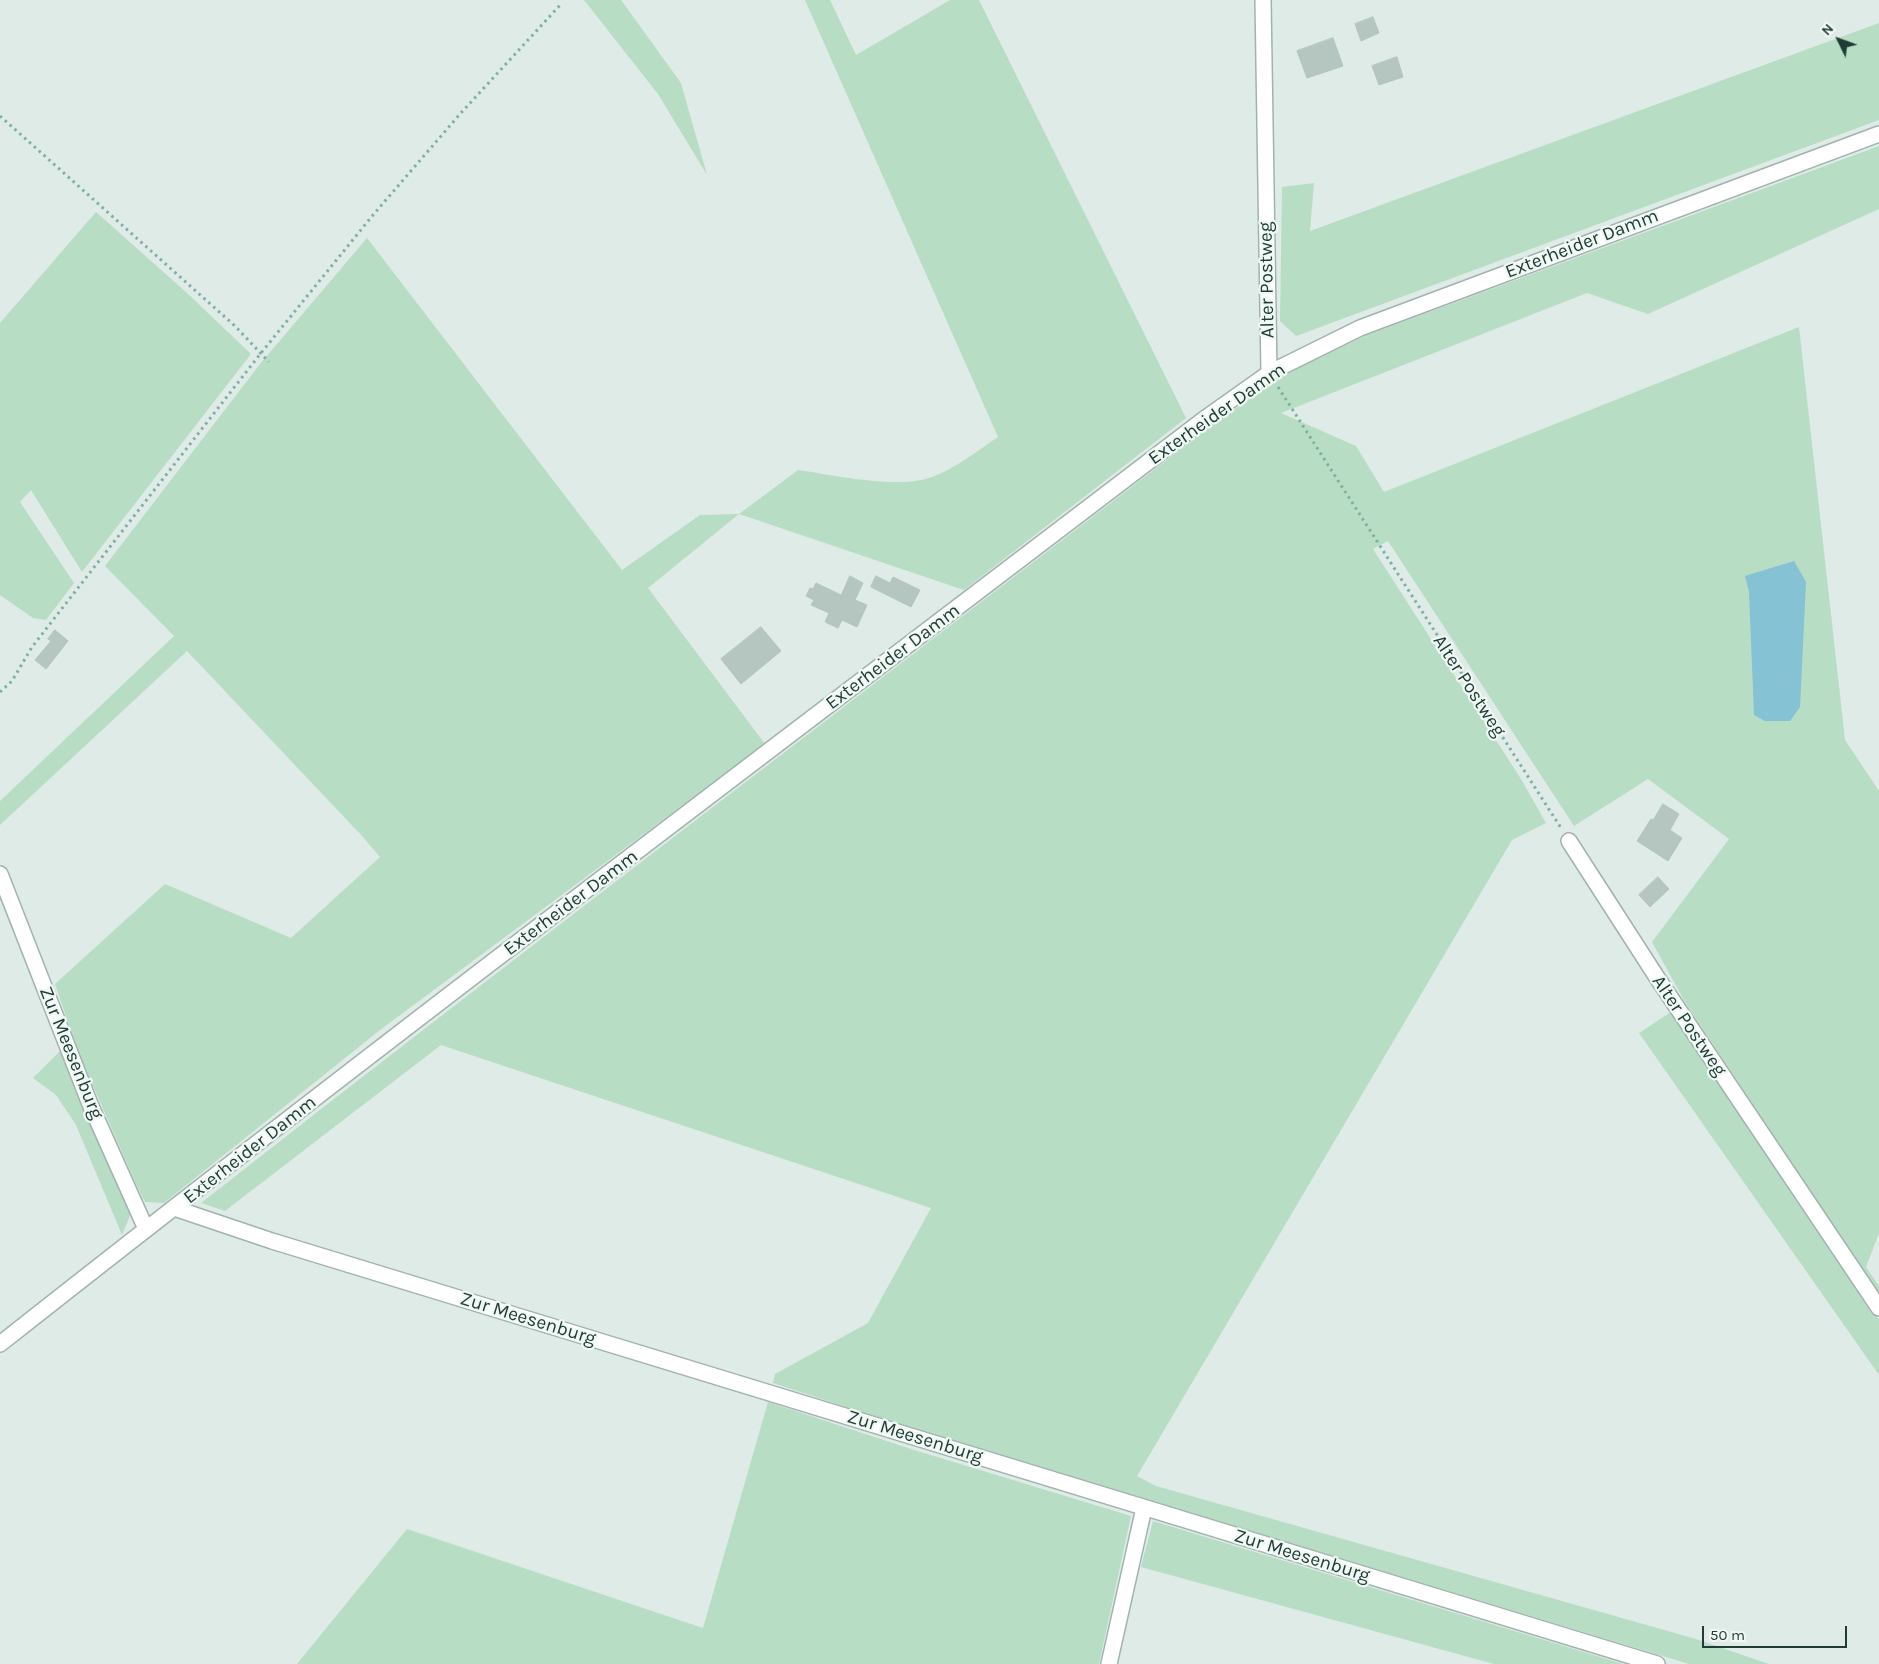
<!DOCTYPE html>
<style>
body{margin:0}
#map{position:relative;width:1879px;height:1664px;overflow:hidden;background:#dfebe6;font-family:Karla,sans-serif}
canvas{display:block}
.north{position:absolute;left:1814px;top:15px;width:50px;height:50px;-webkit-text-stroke:4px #f0f8f4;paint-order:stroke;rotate:312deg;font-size:14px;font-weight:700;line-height:20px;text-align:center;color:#203c36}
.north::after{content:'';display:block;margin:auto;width:18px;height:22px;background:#203c36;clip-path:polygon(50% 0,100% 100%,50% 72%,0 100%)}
.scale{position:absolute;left:1702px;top:1626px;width:145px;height:22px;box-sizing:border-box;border:2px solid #203c36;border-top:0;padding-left:6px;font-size:15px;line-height:18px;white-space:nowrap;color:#203c36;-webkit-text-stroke:4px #f0f8f4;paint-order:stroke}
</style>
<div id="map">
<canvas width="1879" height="1664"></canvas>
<div class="north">N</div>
<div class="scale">50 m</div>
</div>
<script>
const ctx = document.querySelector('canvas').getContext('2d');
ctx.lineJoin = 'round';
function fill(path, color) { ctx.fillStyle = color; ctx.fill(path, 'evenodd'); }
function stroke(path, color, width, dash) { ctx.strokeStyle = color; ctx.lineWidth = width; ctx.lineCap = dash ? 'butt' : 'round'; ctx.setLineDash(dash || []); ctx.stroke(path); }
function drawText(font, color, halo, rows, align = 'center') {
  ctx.font = font + ' Karla,sans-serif'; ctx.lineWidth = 4.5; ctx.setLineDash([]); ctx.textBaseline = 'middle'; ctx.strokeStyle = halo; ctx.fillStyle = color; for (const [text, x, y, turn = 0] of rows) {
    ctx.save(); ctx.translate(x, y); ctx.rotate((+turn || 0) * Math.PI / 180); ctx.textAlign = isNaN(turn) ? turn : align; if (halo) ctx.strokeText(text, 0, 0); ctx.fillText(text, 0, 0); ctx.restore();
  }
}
const green = new Path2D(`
 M584,0h37l60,83 26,92 -49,-81z
 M805,0h25l26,55 94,-55h29l207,418 -222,172 -225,-76 -91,74 117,156 -385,286 -216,173 -19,-1 -9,-18 -57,-130 -24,-70 110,-100 126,54 89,-81 -17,-20 -176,-186 -187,174v-24l174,-165 -69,-70 155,-202 107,-126 255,332 78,-55 39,-1 59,-44c37,5 99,20 134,7 24,-9 45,-26 66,-40z
 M1879,23v97l-583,216 -16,-15 2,-134 32,-4 -4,48z
 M1879,146v63l-231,105 -61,-21 -306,120 75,33 28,46 415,-165 46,413 34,51v442l-13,34 13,19v8l-194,-292 -33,-60 77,-103 -81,-60 -74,47 -186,-285 -15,8 148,230 25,44 -34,17 -375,636 19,10 540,153 73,25h-80l-782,-237 -134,-44 2,-9 93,-51 63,-115 -490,-163 -216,166 -24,-8c336,-264 677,-521 1015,-781l75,-51 76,-36z
 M96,212l91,81 64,61 -169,218 -51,-82 -11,12 54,81 -28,37 -13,-2 -33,-23v-272z
 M1671,1012l208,308v55l-240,-342z
 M62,1049l69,164 -9,22 -46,-110 -20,-30 -23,-17z
 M768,1402l143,47 220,67 -32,148h-802l110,-135 296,99z
 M1153,1521l470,143h-129l-353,-97z`);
const water = new Path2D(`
 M1794,561l12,21 -6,125 -10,14h-25l-11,-6 -5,-123 -4,-16z`);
const building = new Path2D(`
 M1373,17l6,16 -18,8 -6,-17z
 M1333,38l10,28 -36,12 -10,-27z
 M1397,57l6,20 -24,8 -7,-19z
 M850,576l13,7 -8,17 12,5 -10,22 -15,-7 -4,8 -13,-6 4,-9 -18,-8 3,-5 -8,-4 4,-8 3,1 3,-6 25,12z
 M876,576l14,7 3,-6 27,13 -9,17 -40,-20z
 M761,627l20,24 -40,33 -20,-25z
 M55,630l13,11 -22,28 -11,-9 16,-19 -3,-2z
 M1663,804l16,10 -9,16 12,8 -14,23 -31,-20 14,-22 2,1z
 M1658,877l11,12 -19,18 -11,-12z`);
const path = new Path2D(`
 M0,116l235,210 34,36
 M1278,387l283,441
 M0,692l12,-11 20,-34 229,-294 112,-138 87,-101 102,-111`);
const minor = new Path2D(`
 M1263,0l6,373
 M1569,841l87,135 223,332
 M0,874l90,230 56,125
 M174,1208l98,33 1385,423
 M0,1344c398,-314 804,-619 1207,-927l62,-44 91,-45 519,-194
 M1109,1664l35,-156`);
const streetNames = [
 ["Exterheider Damm",1582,244,-21],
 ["Alter Postweg",1267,280,-91],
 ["Exterheider Damm",1217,414,-35],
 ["Exterheider Damm",893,657,-37],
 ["Alter Postweg",1469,686,57],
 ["Exterheider Damm",571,903,-37],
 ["Alter Postweg",1689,1026,56],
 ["Zur Meesenburg",71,1053,68],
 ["Exterheider Damm",250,1150,-38],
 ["Zur Meesenburg",528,1319,17],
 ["Zur Meesenburg",915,1437,17],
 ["Zur Meesenburg",1302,1556,17]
];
fill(green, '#b7ddc4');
fill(water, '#85c2d3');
fill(building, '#b5c6c0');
stroke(building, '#b2c5be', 1);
stroke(minor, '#a2b3ae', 18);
stroke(path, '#7eb0a3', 3, [2.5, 4]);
stroke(minor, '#fff', 15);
drawText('19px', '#203c36', '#f0f8f4', streetNames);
</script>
